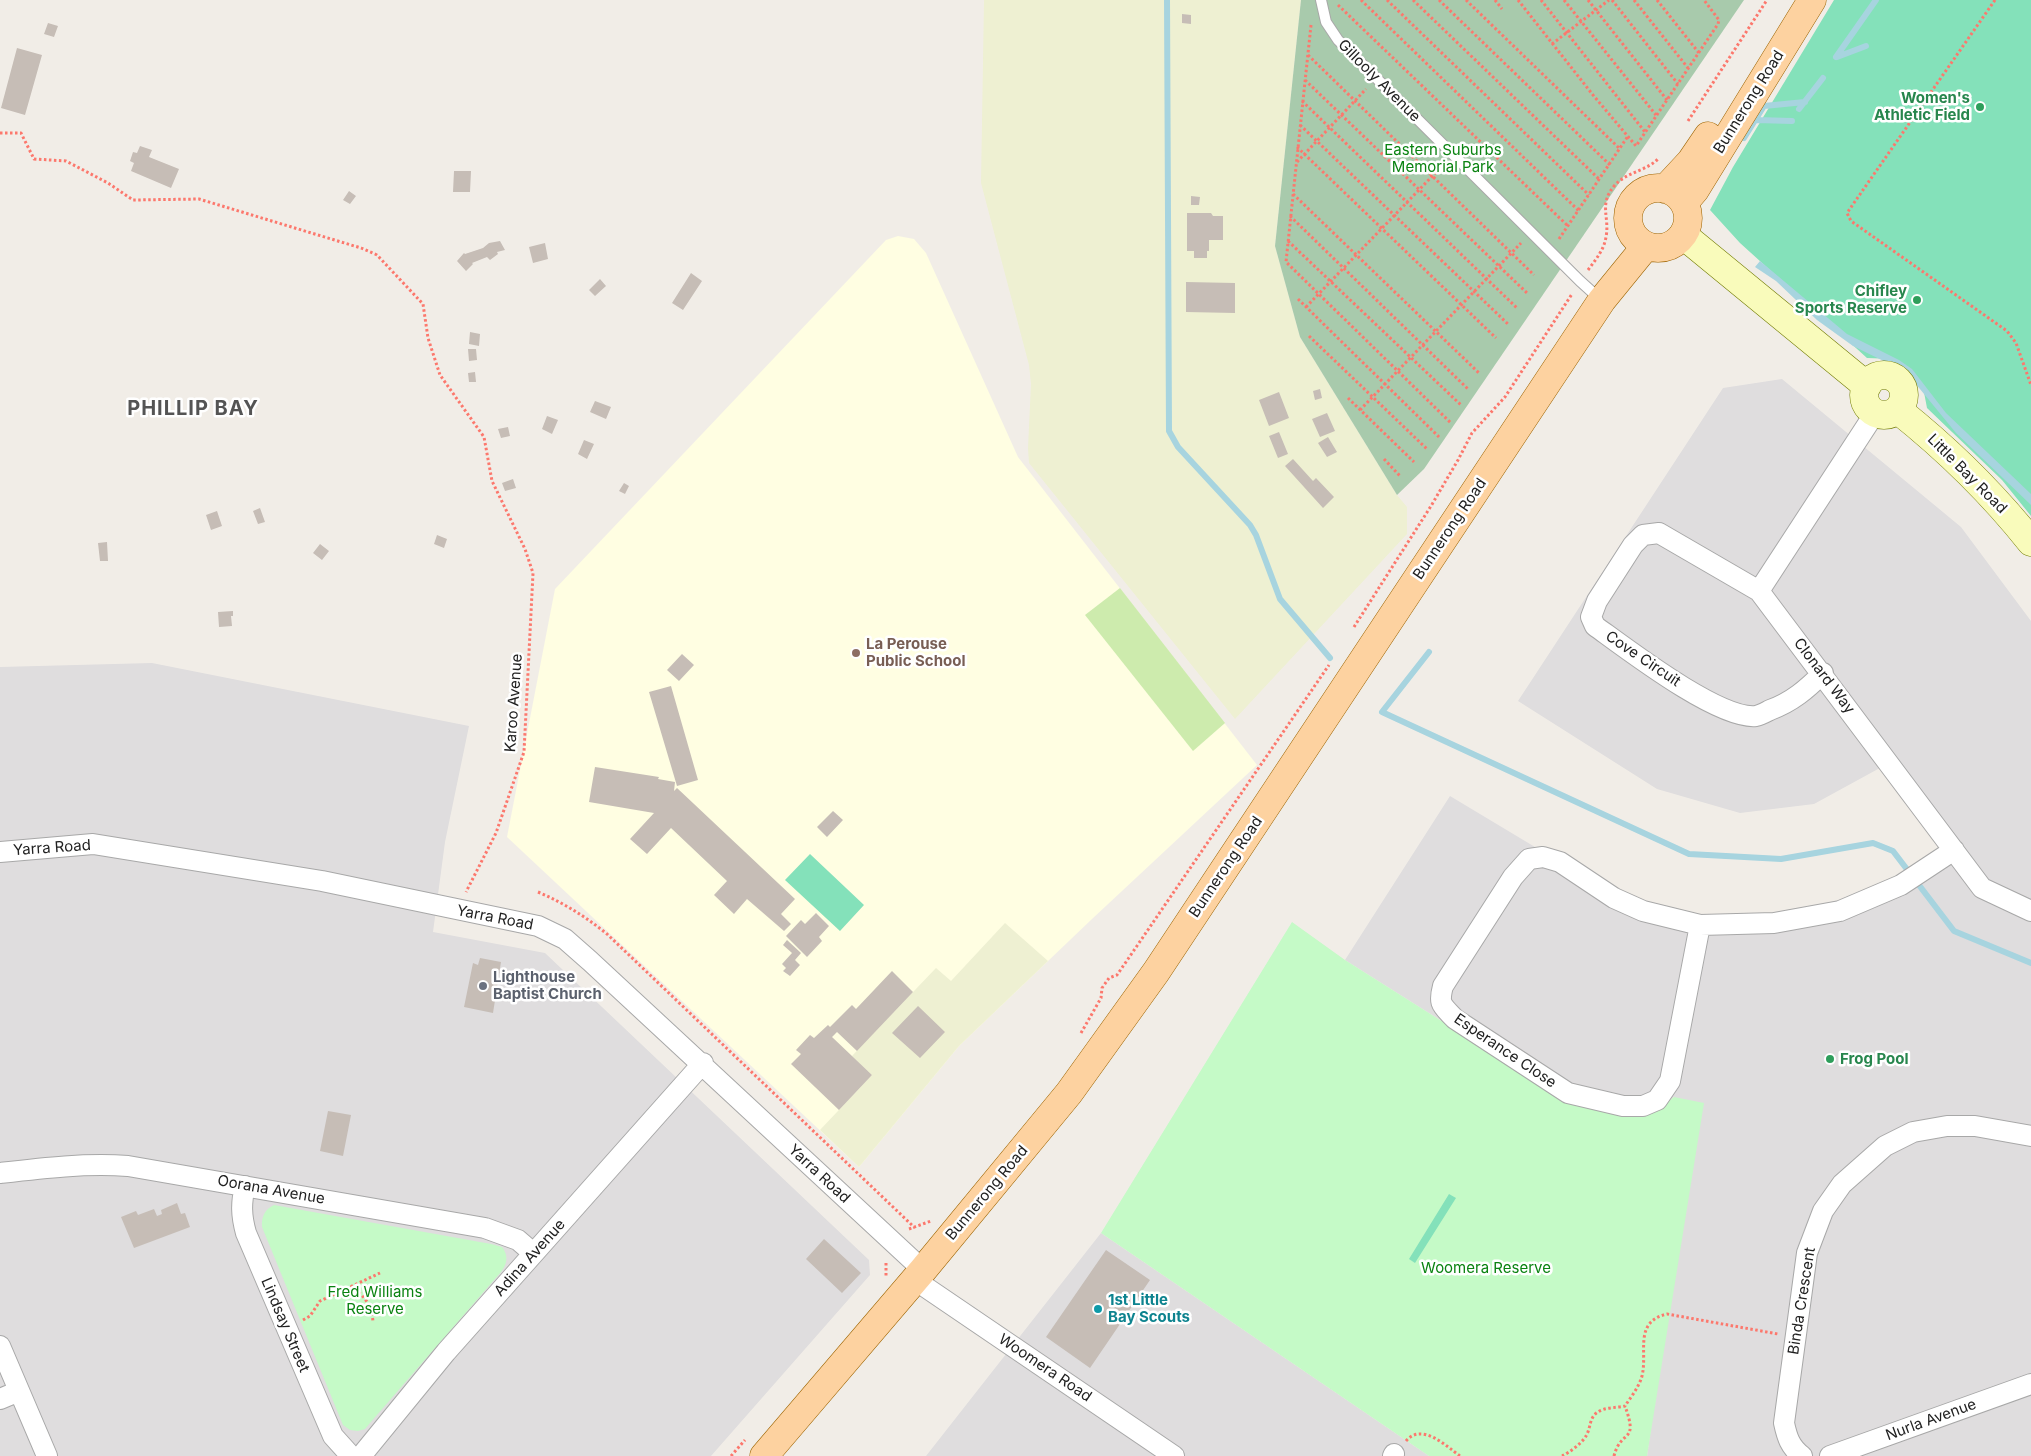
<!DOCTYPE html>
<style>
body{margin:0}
canvas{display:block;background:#f1ede7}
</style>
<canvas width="2031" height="1456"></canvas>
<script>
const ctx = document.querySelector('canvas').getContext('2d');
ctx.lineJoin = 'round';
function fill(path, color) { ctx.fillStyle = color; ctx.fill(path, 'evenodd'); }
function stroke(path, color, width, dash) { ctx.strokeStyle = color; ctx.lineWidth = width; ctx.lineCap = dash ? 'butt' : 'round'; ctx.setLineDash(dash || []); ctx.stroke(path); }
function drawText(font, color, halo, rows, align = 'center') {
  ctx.font = font + ' Inter,sans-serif'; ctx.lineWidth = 5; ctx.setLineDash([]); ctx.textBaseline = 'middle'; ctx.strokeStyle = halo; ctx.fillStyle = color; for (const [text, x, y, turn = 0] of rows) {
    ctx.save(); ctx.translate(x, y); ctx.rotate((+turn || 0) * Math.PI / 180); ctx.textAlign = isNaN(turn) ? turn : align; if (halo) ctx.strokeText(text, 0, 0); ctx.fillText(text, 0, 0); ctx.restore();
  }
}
const residential = new Path2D(`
 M1782,379l179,148 70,94v835h-384l10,-69 17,-290 -13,10 -107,-15 -209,-132 105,-164 110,66 54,36 86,27 140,-14 113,-61 -64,-87 -75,41 -74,9 -83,-24 -139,-88 205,-313z
 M152,663l317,63 -24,116 -12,90 112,21 324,307 1,15 -159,181h-711v-789z
 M1101,1233l328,223h-503z`);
const education = new Path2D(`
 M898,236l16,3 12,14 92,204 239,308 -165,154 -133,127 -100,121 -352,-330 48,-248 331,-349z`);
const farmland = new Path2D(`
 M984,0h317l-26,246 25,91 97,158 10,12v27l-172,185 -206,-256 -1,-15 3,-64 -2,-19 -48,-182z
 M1005,923l43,38 -89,85 -100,121 -39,-37 52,-55 -20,-19 84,-88 15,13z`);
const grass = new Path2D(`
 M1120,588l105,135 -32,28 -108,-136z`);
const cemetery = new Path2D(`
 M1301,0h443l-320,469 -27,26 -97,-158 -25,-91z`);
const park = new Path2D(`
 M1292,922l53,38 209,132 107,15 13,-10 30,6 -57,353h-218l-328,-223z
 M274,1205l217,39 11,3c7,9 5,17 -1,25l-131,151 -5,6 -7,2 -8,-1 -7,-5 -81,-198c-1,-10 3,-18 12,-22z`);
const pitch = new Path2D(`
 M1834,0h197v516l-29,-36 -75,-72 -4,-21 -29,-28 -27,-1 -127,-115 -30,-33 23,-43z
 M810,854l54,51 -24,26 -55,-51z
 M1449,1194l7,4 -41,65 -6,-4z`);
const water = new Path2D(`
 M1760,261l87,73 52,26 13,9 34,44 85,81v11l-75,-72 -50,-61 -53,-26 -36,-26 -41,-39 -21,-14z`);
const stream = new Path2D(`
 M1167,0l2,431 9,16 72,78 6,10 24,64 50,59
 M1836,57l40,-57
 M1837,57l29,-11
 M1799,109l24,-31
 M1756,120l36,1
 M1744,138l20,-32 41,-4
 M1429,652l-47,60 307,142 92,5 92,-16 20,8 61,80 77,32`);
const building = new Path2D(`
 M1182,14l9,1v9l-9,-1z
 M48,23l10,3 -4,11 -10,-3z
 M17,48l25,7 -17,60 -24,-7z
 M140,146l12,4 -3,7 30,12 -8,19 -40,-17 3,-8 -4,-2 3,-9 4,1z
 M454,171h17l-1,21h-17z
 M349,191l7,5 -6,8 -7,-4z
 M1191,196l9,1 -1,8h-8z
 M1187,213h24l2,3h10v24h-14v11h-2v7h-13v-7h-7z
 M500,241l5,9 -8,2 1,2 -8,6 -3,-3 -15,6 1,1 -7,7 -9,-10 7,-8 1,1 18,-6 6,-5z
 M545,243l3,16 -15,4 -4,-16z
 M691,273l11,8 -19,29 -11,-7z
 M600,279l6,7 -11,10 -6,-6z
 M1186,282l49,1v30l-49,-1z
 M470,332l10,2 -1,12 -10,-2z
 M468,349h8l1,11 -8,1z
 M475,372l1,10h-7l-1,-9z
 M1320,389l2,9 -7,2 -2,-9z
 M1279,392l10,26 -20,8 -10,-26z
 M595,401l16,6 -5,12 -16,-7z
 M1327,413l8,18 -15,6 -8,-18z
 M547,416l11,4 -6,14 -10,-5z
 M508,427l2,9 -9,2 -3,-9z
 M1279,432l9,22 -10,4 -9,-22z
 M1328,437l9,15 -10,5 -9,-14z
 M584,440l10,4 -7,15 -9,-5z
 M1293,459l20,22 3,-3 18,19 -11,11 -38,-42z
 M513,479l3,9 -11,3 -3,-8z
 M624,483l5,3 -4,8 -6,-3z
 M260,508l5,14 -7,2 -5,-13z
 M217,511l5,15 -11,4 -5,-15z
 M437,535l10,4 -3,9 -10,-4z
 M107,542l1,19h-8l-2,-18z
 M320,544l9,7 -7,9 -9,-7z
 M233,611v5h-2l1,10 -13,1 -1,-15z
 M682,654l12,11 -15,16 -12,-11z
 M671,686l27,94 -21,6 -28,-94z
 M595,767l64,10 -1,2 17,3 -1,9 3,-3 118,111 -14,15 10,10 -7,7 -37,-32 -13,15 -20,-19 13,-14 -56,-53 -24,26 -17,-15 24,-26 -65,-11z
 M833,811l10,9 -16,17 -10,-10z
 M816,913l13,13 -10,11 3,4 -15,16 -21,-21 15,-16 4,4z
 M787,940l14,13 -6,7 5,5 -10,11 -7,-5 3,-3 -4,-4 10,-11 -9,-8z
 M480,958l21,4 -8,51 -29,-6 9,-44 5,2z
 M892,971l21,21 -56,59 -20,-19 -5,5 40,38 -33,35 -48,-46 10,-10 -5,-4 14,-15 4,3 14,-13 2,2 22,-22 4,4z
 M918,1006l27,26 -25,26 -28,-25z
 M328,1111l23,4 -8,41 -23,-5z
 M177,1203l4,11 4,-1 5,14 -56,21 -13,-31 15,-6 2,4 16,-6 3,7 5,-2 -1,-4z
 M824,1239l37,34 -19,20 -36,-34z
 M1106,1250l44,30 -60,88 -44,-31z`);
const path = new Path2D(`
 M1361,0l218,211
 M1387,0l202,195
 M1413,0l187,180
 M1439,0l171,165
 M1466,0l154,149
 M1495,0l7,9
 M1518,0l75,95 43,51 82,-122 1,-4 -15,-20
 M1541,0l104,132
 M1564,0l92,115
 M1588,0l79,100
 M1612,0l66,84
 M1634,0l54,68
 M1657,0l42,53
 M1995,0l-148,213 4,8 156,110 9,12 15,42
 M1338,5l230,221
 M1311,25l-25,237 165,161
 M1552,44l57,-44
 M1308,55l226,220
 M1305,80l222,213
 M1302,101l216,208
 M1688,121l79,-121
 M1300,125l209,200
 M0,133h21l13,26 32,2 42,22 25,17 66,-1 162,49 16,7 46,49 5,34 12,37 44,62 8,44 33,68 8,24 -9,179 -28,81 -30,59
 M1297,147l199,191
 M1297,162l69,-73
 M1293,194l186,179
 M1290,216l179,174
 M1559,239l69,-103
 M1288,241l174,165
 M1588,270c8,-11 16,-20 18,-33 4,-20 -8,-33 9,-52 12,-13 31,-14 43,-26
 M1298,299l141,138
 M1306,307l137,-142
 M1309,336l119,114
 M1881,366l21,9 12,16
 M1348,398l66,64
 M1360,410l161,-167
 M1384,459l16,17
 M1354,627l77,-121 27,-46 14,-27 33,-36 67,-103
 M538,892c26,11 48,25 69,42l308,294
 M1081,1033l20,-35 1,-10 7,-10 8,-3 11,-16 201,-294
 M909,1229l22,-8
 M886,1263v13
 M350,1287c15,7 22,20 23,35
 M303,1320l7,-4 10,-15 60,-28
 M1406,1441c16,-19 40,5 54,15
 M731,1456l14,-16
 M1562,1456c8,-4 19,-12 24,-20 5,-8 3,-19 12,-24 7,-5 19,-4 27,-6 6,-9 14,-19 17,-30 6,-24 -9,-54 25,-62l111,20
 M1614,1456c7,-28 25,-11 11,-50`);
const lane = new Path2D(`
 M1321,0l5,22 12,18 242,241 21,19`);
const street = new Path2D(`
 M1759,591l116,-178
 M1823,673c-16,16 -31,29 -53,37 -4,2 -9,5 -14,6 -37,4 -129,-67 -161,-90l-4,-9 6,-16 36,-56 10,-10 16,-2 100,58 223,297 49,23
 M0,852l93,-8 229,37 216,45 27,13 25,22 333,309
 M1700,925l-30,156 -13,19 -14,6h-20l-55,-13 -113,-74c-13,-14 -17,-14 -12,-33l70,-109 16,-18 14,-2 17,5 54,36 29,13 57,14 74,-2 66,-12 61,-26 53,-35
 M0,1173c43,-5 85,-10 128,-7l357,62 33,12 15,13
 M245,1186c-4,17 -4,29 1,47l87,203 18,20
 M915,1280l259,176
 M0,1346l47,110
 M0,1399l19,-8
 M361,1456l85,-104 257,-289
 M1393,1456l1,-2
 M1802,1456c-12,-9 -15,-19 -18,-33l23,-170 16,-42 19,-27 43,-38 28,-14 34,-6h28l56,10
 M1830,1456l201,-72`);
const secondary = new Path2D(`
 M1683,235l184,151
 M1864 395a20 20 0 1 1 40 0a20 20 0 1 1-40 0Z
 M1898,410c49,39 94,83 133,132`);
const primary = new Path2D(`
 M1628 218a30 30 0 1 1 60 0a30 30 0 1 1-60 0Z
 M1665,189l26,-28 17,-25
 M1684,203l11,-13 117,-190
 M764,1456l159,-186 146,-177 87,-121 446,-672 44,-54`);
const markers = [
 [1980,107,5,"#2e9e5b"],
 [1917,300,5,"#2e9e5b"],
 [856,653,5,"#8d6e63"],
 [483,986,5,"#6b7280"],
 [1830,1059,5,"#2e9e5b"],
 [1098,1309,5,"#0f9aa8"]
];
const streetNames = [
 ["Gillooly Avenue",1379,81,45],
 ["Bunnerong Road",1749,102,-58],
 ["Little Bay Road",1967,474,45],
 ["Bunnerong Road",1450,529,-56],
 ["Cove Circuit",1643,659,34],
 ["Clonard Way",1824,676,53],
 ["Karoo Avenue",514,703,-86],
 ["Yarra Road",52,848,-4],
 ["Bunnerong Road",1226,867,-56],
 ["Yarra Road",495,918,11],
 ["Esperance Close",1505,1051,34],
 ["Yarra Road",819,1174,43],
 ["Oorana Avenue",271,1190,10],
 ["Bunnerong Road",987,1193,-50],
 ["Adina Avenue",530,1258,-48],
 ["Binda Crescent",1802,1301,-81],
 ["Lindsay Street",285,1325,67],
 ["Woomera Road",1045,1368,34],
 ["Nurla Avenue",1931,1420,-20]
];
const leisureNames = [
 ["Women's",1970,98],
 ["Athletic Field",1970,115],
 ["Chifley",1907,291],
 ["Sports Reserve",1907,308],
 ["Frog Pool",1840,1059,"left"]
];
const parkNames = [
 ["Eastern Suburbs",1443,150],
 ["Memorial Park",1443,167],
 ["Woomera Reserve",1486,1268],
 ["Fred Williams",375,1292],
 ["Reserve",375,1309]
];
const educationNames = [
 ["La Perouse",866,644],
 ["Public School",866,661]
];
const worshipNames = [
 ["Lighthouse",493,977],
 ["Baptist Church",493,994]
];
const cultureNames = [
 ["1st Little",1108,1300],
 ["Bay Scouts",1108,1317]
];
const districtNames = [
 ["PHILLIP BAY",193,409]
];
fill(residential, '#dfddde');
fill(education, '#fffee2');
fill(farmland, '#eef0d2');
fill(grass, '#cdebad');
fill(cemetery, '#a8caac');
fill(park, '#c5fac7');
fill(pitch, '#84e1ba');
fill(water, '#a7d4df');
stroke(stream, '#a7d4df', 6);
fill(building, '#c6bdb6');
stroke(lane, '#a8a8a8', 12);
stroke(street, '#a8a8a8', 22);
stroke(secondary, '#727c03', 29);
stroke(primary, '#9d6400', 29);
stroke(path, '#fc786d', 3, [2.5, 2.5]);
stroke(lane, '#fff', 10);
stroke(street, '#fff', 20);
stroke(secondary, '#f9fbbb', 28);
stroke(primary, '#fdd2a0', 28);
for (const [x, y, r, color] of markers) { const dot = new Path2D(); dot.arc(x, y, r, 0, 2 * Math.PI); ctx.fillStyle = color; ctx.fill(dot); stroke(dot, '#fff', 2); }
drawText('15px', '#212121', '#fff', streetNames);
drawText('bold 15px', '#27864d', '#fff', leisureNames, 'right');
drawText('15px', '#0a8311', '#fff', parkNames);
drawText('bold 15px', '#785e54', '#fff', educationNames, 'left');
drawText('bold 15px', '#5b616d', '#fff', worshipNames, 'left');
drawText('bold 15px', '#0d838f', '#fff', cultureNames, 'left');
ctx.letterSpacing = '1px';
drawText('bold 20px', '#545454', '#fff', districtNames);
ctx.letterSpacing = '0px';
</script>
